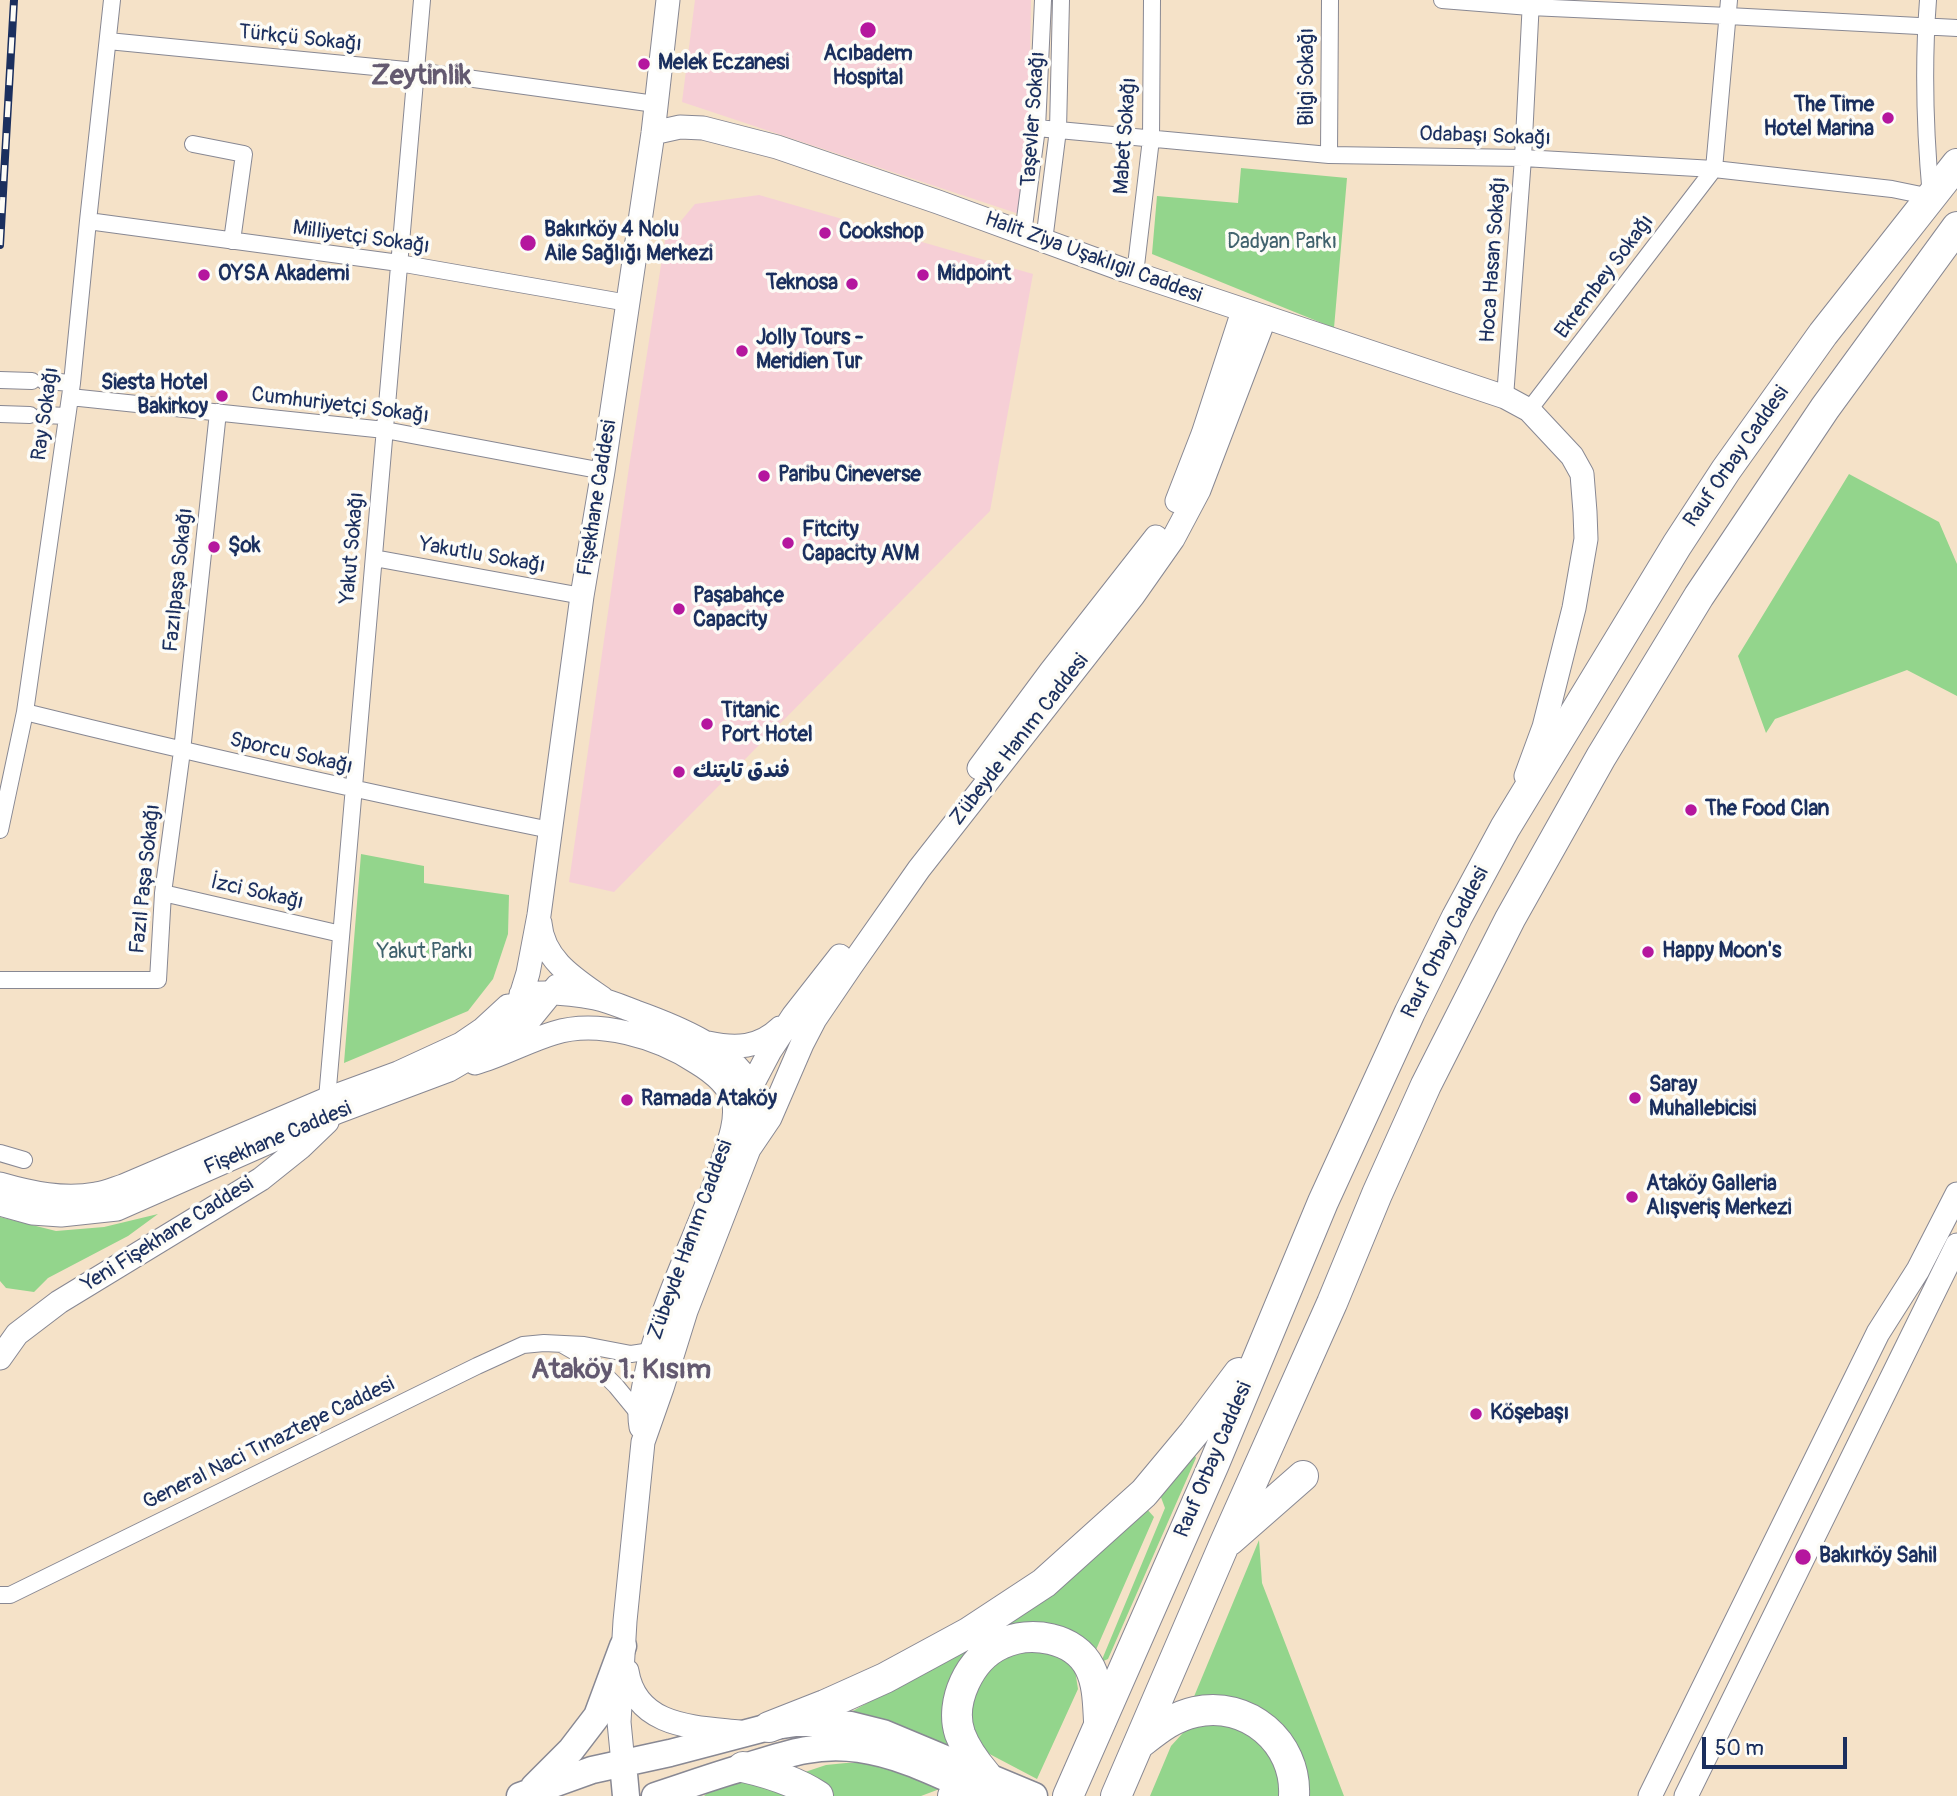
<!DOCTYPE html>
<meta charset="utf-8">
<style>
body{margin:0}
#map{position:relative;width:1957px;height:1796px;overflow:hidden;background:#f5e2c8;font-family:Pangolin,sans-serif}
canvas{display:block}
.scale{position:absolute;left:1702px;top:1737px;width:145px;height:32px;box-sizing:border-box;border:4px solid #1b2f5e;border-top:0;padding-left:9px;font-size:21px;line-height:24px;white-space:nowrap;color:#1b2f5e;-webkit-text-stroke:5px #fdfcf7;paint-order:stroke}
</style>
<div id="map">
<canvas width="1957" height="1796"></canvas>
<div class="scale">50 m</div>
</div>
<script>
const ctx = document.querySelector('canvas').getContext('2d');
ctx.lineJoin = 'round';
function fill(path, color) { ctx.fillStyle = color; ctx.fill(path, 'evenodd'); }
function stroke(path, color, width, dash) { ctx.strokeStyle = color; ctx.lineWidth = width; ctx.lineCap = dash ? 'butt' : 'round'; ctx.setLineDash(dash || []); ctx.stroke(path); }
function drawText(font, color, halo, rows, align = 'center') {
  ctx.font = font + ' Pangolin,"Playpen Sans Arabic",sans-serif'; ctx.lineWidth = 7; ctx.setLineDash([]); ctx.textBaseline = 'middle'; ctx.strokeStyle = halo; ctx.fillStyle = color; for (const [text, x, y, turn = 0] of rows) {
    ctx.save(); ctx.translate(x, y); ctx.rotate((+turn || 0) * Math.PI / 180); ctx.textAlign = isNaN(turn) ? turn : align; if (halo) ctx.strokeText(text, 0, 0); ctx.fillText(text, 0, 0); ctx.restore();
  }
}
const built = new Path2D(`
 M695,0h336l-3,217 -346,-115z
 M759,195l274,79 -43,237 -376,381 -45,-10 60,-415 36,-227 30,-36z`);
const green = new Path2D(`
 M1241,168l106,10 -13,150 -182,-74 5,-58 81,7z
 M1849,474l90,48 18,42v132l-50,-26 -132,49 -9,14 -28,-77z
 M361,854l63,12v17l85,12 -1,39 -15,45 -25,32 -124,52z
 M158,1214l-30,22 -80,42 -14,14 -28,-4 -6,-7v-64l56,14 48,-4z
 M1194,1454l2,4 -88,201 -7,3 64,-154 -6,-16z
 M1146,1508l8,9 -59,135 -100,-13 -40,114 -104,-41 106,-59z
 M1259,1540l3,43 82,213h-41v-24l-110,-73z
 M1010,1650h35l24,11 6,9 3,19 -41,90 -57,-30 -13,-40 3,-20z
 M1212,1720l49,18 15,23 6,35h-132l21,-50 21,-23z
 M846,1763h26l73,24 -24,9h-88l-18,-15 -13,-8 24,-8z
 M735,1782l46,5 16,9h-93l4,-4z`);
const street = new Path2D(`
 M1442,0l88,7 198,9 229,12
 M108,41l308,30 239,33
 M1037,128l292,27 194,3 191,11 178,20 39,8c-6,-65 -8,-132 -3,-197
 M193,144l51,10 -12,87
 M1329,155l1,-155
 M1714,169l15,-169
 M88,221l311,42 229,40
 M1023,234l14,-106 6,-128
 M1044,241l14,-111 3,-130
 M1135,274l16,-135 1,-139
 M0,380l32,1
 M44,381l28,2
 M70,397l315,33 218,41
 M1505,397l18,-239 8,-158
 M1529,410l185,-241
 M0,414l30,1
 M43,415l24,1
 M374,558l208,38
 M25,712c174,43 349,82 525,118
 M0,830l25,-118 47,-329 16,-162 24,-221
 M163,893l178,41
 M0,980h158l5,-87 19,-142 36,-339
 M327,1099l95,-1099
 M0,1153l24,7
 M563,1345l28,16 25,25 23,28
 M0,1595h10l467,-229 46,-21 21,-2 40,2 47,9 20,-3`);
const secondary = new Path2D(`
 M653,133l27,-6 23,1 74,19 161,55 186,68 381,127 24,13 43,46 10,18 3,38 1,27 -12,69 -30,119 -18,49
 M1177,501l26,-67 40,-123
 M979,768l72,-97 105,-134
 M540,923c3,37 35,56 62,75
 M521,994c24,-2 50,-1 74,4 14,3 28,9 41,14 39,14 101,38 117,79 7,19 1,39 -4,58l-63,162 -24,77 -19,54 -18,179 -6,101 4,41
 M507,1035l23,-16 27,-33
 M708,1043c28,6 51,5 72,-15
 M475,1063c28,-8 52,-22 79,-30 44,-14 104,4 142,29 15,9 34,23 38,42 3,20 -7,43 -13,62 -24,72 -62,140 -76,214 -3,17 -7,31 -4,47
 M734,1103l17,-16 19,-36 23,-35 47,-60
 M749,1149l21,-31 32,-74 13,-25 36,-53 68,-97 214,-273 40,-57 26,-49 66,-173
 M0,1184c31,9 64,16 96,10 9,-1 18,-5 27,-8l204,-87 71,-26 63,-29 22,-15 25,-23
 M0,1204l32,9 29,2 56,-6 220,-97 112,-42 41,-24 26,-34 12,-39 11,-58 43,-319 21,-125 50,-338 15,-133
 M0,1358l17,-24 42,-32 202,-123 40,-32 26,-25
 M627,1671c9,56 66,56 112,61
 M1650,1796l228,-463 40,-63 39,-76
 M1686,1796l271,-551`);
const primary = new Path2D(`
 M623,1763l3,33
 M534,1787l37,-37 26,-34 26,-70
 M520,1796l72,-26 78,-17 99,-26 27,-4h27l28,2 32,8 151,63
 M655,1796c31,-10 61,-21 93,-30 38,-12 69,-23 111,-17 44,6 86,29 126,46`);
const highway = new Path2D(`
 M1230,1540l73,-64
 M769,1727l56,-22 60,-27 83,-45 76,-50 100,-90 50,-60 45,-60
 M1139,1744c18,-14 33,-27 56,-32 52,-12 102,30 99,84
 M743,1767c27,6 52,14 75,29
 M986,1775c-11,-13 -20,-25 -26,-41 -11,-32 10,-76 41,-90 29,-14 74,-7 89,24 8,16 8,36 9,53
 M953,1796l32,-1
 M1068,1796l146,-332 109,-262 87,-190 47,-95 48,-89 172,-283 49,-75 97,-136 134,-170
 M1116,1796l108,-251 108,-242 45,-109 49,-109 84,-166 91,-162 98,-161 126,-188 132,-181`);
const rail = new Path2D(`
 M0,245l14,-245`);
const markers = [
 [868,30,9,"#b5179e"],
 [644,64,7,"#b5179e"],
 [1888,118,7,"#b5179e"],
 [825,233,7,"#b5179e"],
 [528,243,9,"#b5179e"],
 [204,275,7,"#b5179e"],
 [923,275,7,"#b5179e"],
 [852,284,7,"#b5179e"],
 [742,351,7,"#b5179e"],
 [222,396,7,"#b5179e"],
 [764,476,7,"#b5179e"],
 [788,543,7,"#b5179e"],
 [214,547,7,"#b5179e"],
 [679,609,7,"#b5179e"],
 [707,724,7,"#b5179e"],
 [679,772,7,"#b5179e"],
 [1691,810,7,"#b5179e"],
 [1648,952,7,"#b5179e"],
 [1635,1098,7,"#b5179e"],
 [627,1100,7,"#b5179e"],
 [1632,1197,7,"#b5179e"],
 [1476,1414,7,"#b5179e"],
 [1803,1557,9,"#b5179e"]
];
const streetNames = [
 ["Türkçü Sokağı",300,39,6],
 ["Bilgi Sokağı",1308,77,-90],
 ["Taşevler Sokağı",1034,119,-86],
 ["Mabet Sokağı",1126,136,-86],
 ["Odabaşı Sokağı",1485,137,2],
 ["Milliyetçi Sokağı",361,238,8],
 ["Halit Ziya Uşaklıgil Caddesi",1093,258,20],
 ["Hoca Hasan Sokağı",1494,260,-86],
 ["Ekrembey Sokağı",1605,277,-53],
 ["Cumhuriyetçi Sokağı",340,406,7],
 ["Ray Sokağı",46,414,-82],
 ["Rauf Orbay Caddesi",1737,457,-55],
 ["Fişekhane Caddesi",598,498,-81],
 ["Yakut Sokağı",353,548,-85],
 ["Yakutlu Sokağı",482,556,10],
 ["Fazılpaşa Sokağı",179,580,-84],
 ["Zübeyde Hanım Caddesi",1020,740,-52],
 ["Sporcu Sokağı",291,754,13],
 ["Fazıl Paşa Sokağı",146,879,-84],
 ["İzci Sokağı",257,893,13],
 ["Rauf Orbay Caddesi",1446,943,-63],
 ["Fişekhane Caddesi",278,1139,-23],
 ["Yeni Fişekhane Caddesi",168,1235,-32],
 ["Zübeyde Hanım Caddesi",691,1240,-70],
 ["General Naci Tınaztepe Caddesi",269,1444,-26],
 ["Rauf Orbay Caddesi",1214,1460,-67]
];
const poiNames = [
 ["Acıbadem",868,55,"center"],
 ["Hospital",868,79,"center"],
 ["Melek Eczanesi",658,64],
 ["The Time",1874,106,"right"],
 ["Hotel Marina",1874,130,"right"],
 ["Bakırköy 4 Nolu",544,231],
 ["Aile Sağlığı Merkezi",544,255],
 ["Cookshop",839,233],
 ["OYSA Akademi",218,275],
 ["Midpoint",937,275],
 ["Teknosa",838,284,"right"],
 ["Jolly Tours -",756,339],
 ["Meridien Tur",756,363],
 ["Siesta Hotel",208,384,"right"],
 ["Bakirkoy",208,408,"right"],
 ["Paribu Cineverse",778,476],
 ["Fitcity",802,531],
 ["Capacity AVM",802,555],
 ["Şok",228,547],
 ["Paşabahçe",693,597],
 ["Capacity",693,621],
 ["Titanic",721,712],
 ["Port Hotel",721,736],
 ["فندق تايتنك",693,772],
 ["The Food Clan",1705,810],
 ["Happy Moon's",1662,952],
 ["Saray",1649,1086],
 ["Muhallebicisi",1649,1110],
 ["Ramada Ataköy",641,1100],
 ["Ataköy Galleria",1646,1185],
 ["Alışveriş Merkezi",1646,1209],
 ["Köşebaşı",1490,1414],
 ["Bakırköy Sahil",1819,1557]
];
const parkNames = [
 ["Dadyan Parkı",1282,243],
 ["Yakut Parkı",425,953]
];
const districtNames = [
 ["Zeytinlik",421,77],
 ["Ataköy 1. Kısım",621,1371]
];
fill(built, '#f6cfd6');
fill(green, '#93d58c');
stroke(street, '#888893', 18);
stroke(secondary, '#888893', 25);
stroke(primary, '#888893', 29);
stroke(highway, '#888893', 32);
stroke(street, '#fff', 16);
stroke(secondary, '#fff', 23);
stroke(primary, '#fff', 26);
stroke(highway, '#fff', 30);
stroke(rail, '#1b2f5e', 8);
stroke(rail, '#fdfcf7', 5, [16]);
for (const [x, y, r, color] of markers) { const dot = new Path2D(); dot.arc(x, y, r, 0, 2 * Math.PI); ctx.fillStyle = color; ctx.fill(dot); stroke(dot, '#fdfcf7', 2.5); }
drawText('21px', '#1b2f5e', '#fdfcf7', streetNames);
drawText('bold 21px', '#1b2f5e', '#fdfcf7', poiNames, 'left');
drawText('21px', '#3f616c', '#fdfcf7', parkNames);
drawText('bold 28px', '#645a70', '#fdfcf7', districtNames);
</script>
